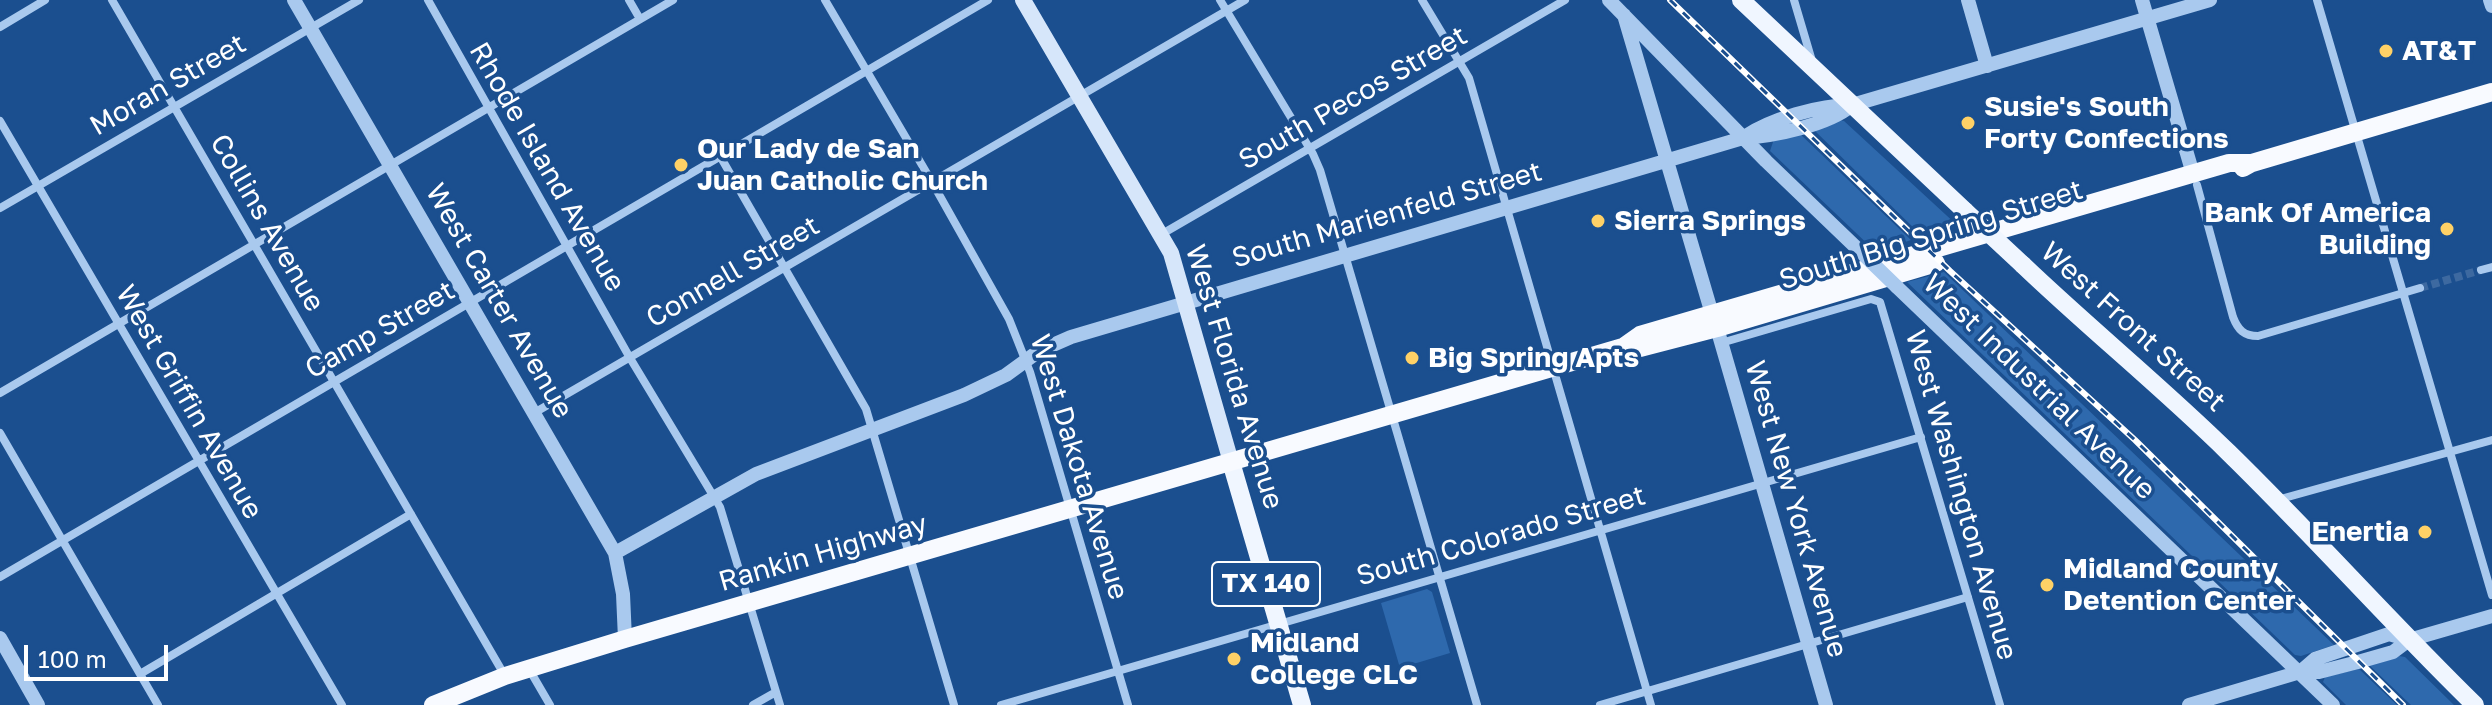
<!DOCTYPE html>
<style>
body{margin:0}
#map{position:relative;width:2492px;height:705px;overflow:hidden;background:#1b4f8f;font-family:"Golos Text",sans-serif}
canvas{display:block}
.scale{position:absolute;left:24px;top:645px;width:144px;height:36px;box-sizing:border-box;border:4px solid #fff;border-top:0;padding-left:10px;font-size:24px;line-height:28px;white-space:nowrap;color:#fff;-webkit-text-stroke:6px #1b4f8f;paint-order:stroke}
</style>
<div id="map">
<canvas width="2492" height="705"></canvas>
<div class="scale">100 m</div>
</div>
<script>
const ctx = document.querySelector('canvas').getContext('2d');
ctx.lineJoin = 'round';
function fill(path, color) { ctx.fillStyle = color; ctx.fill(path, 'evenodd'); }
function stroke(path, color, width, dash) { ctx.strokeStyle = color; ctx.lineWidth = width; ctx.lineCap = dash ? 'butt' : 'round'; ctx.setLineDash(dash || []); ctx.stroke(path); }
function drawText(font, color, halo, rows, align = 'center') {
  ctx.font = font + ' "Golos Text",sans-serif'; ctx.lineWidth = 7; ctx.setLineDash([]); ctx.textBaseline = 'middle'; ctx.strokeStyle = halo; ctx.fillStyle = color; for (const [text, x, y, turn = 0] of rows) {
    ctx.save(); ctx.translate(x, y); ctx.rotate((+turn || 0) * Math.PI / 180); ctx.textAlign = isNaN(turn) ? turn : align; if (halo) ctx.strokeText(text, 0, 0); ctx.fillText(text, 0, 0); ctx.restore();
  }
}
const green = new Path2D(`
 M1840,120l4,1 114,105 -36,10 -110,-108z
 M1798,132l113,108 -35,12 -106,-101 4,-12z
 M1944,272l390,373 -33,11 -6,-1 -388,-373z
 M1427,589l5,3 18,61 -50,15 -19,-65z
 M2399,656l6,1 49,48h-43l-42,-40z
 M2359,669l38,36h-51l-23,-23 2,-5z`);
const minorTunnel = new Path2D(`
 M2420,288l61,-18`);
const minor = new Path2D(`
 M112,0l393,676
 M428,0l202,358 90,149 60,198
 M629,0l11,19
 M825,0l107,182 77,137 21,53 98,333
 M1220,0l93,154 7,16 157,535
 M1422,0l47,78 182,627
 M1794,0l18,61
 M2317,0l175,595
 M0,27l45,-27
 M0,121l342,584
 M720,156l146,253 88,296
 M2197,185l36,132c5,13 11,19 25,19l162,-48
 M0,208l359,-208
 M1162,234l403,-234
 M2481,270l11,-3
 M1721,343l150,-44 9,3 120,403
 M0,393l673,-393
 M534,413l711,-413
 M0,433l158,272
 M2277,500l215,-60
 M0,577l988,-577
 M529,669l21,36
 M140,674l271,-160
 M753,705l23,-13
 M1001,705l920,-268
 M1600,705l368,-108`);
const tertiary = new Path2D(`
 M294,0l321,553 8,41 2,45
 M1609,0l157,161 100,96
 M1968,0l19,66
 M2142,0l51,174
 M2490,0l2,6
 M1624,15l88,299
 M1744,137c27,-18 75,-32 108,-32l358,-105
 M1897,287l436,418
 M1717,328l109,377
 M615,553l141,-79 208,-79 42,-20 33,-24 32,-14 672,-199c32,-2 85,-13 109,-33
 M0,638l38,67
 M2300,672l15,-13 74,-25 20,6
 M2189,705l111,-33h19l39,-10 35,-10 16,-12 83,-24`);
const secondary = new Path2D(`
 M1023,0l148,253 60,209`);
const primary = new Path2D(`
 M1741,0l224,211
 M2023,265c67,64 140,123 206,188 84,82 162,170 246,252
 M1231,462l71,243`);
const trunk = new Path2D(`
 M2243,168l9,-5 240,-71
 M1623,347l17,1 77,-20 219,-65
 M433,705l72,-29 120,-37 998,-292 17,-12 589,-172h23`);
const rail = new Path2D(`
 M1670,0l280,271 185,169 268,265`);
const tertiaryBridge = new Path2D(`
 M1866,257l31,30`);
const primaryBridge = new Path2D(`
 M1965,211l58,54`);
const markers = [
 [2386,51,8,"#ffd166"],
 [1968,123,8,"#ffd166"],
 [681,165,8,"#ffd166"],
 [1598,221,8,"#ffd166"],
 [2447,229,8,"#ffd166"],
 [1412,358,8,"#ffd166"],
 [2425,532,8,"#ffd166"],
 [2047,585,8,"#ffd166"],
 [1234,659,8,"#ffd166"]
];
const shields = [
 [1266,584,108]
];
const shieldNames = [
 ["TX 140",1266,584]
];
const poiNames = [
 ["AT&T",2402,51],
 ["Susie's South",1984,107],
 ["Forty Confections",1984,139],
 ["Our Lady de San",697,149],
 ["Juan Catholic Church",697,181],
 ["Bank Of America",2431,213,"right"],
 ["Building",2431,245,"right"],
 ["Sierra Springs",1614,221],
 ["Big Spring Apts",1428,358],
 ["Enertia",2409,532,"right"],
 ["Midland County",2063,569],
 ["Detention Center",2063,601],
 ["Midland",1250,643],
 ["College CLC",1250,675]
];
const streetNames = [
 ["Moran Street",168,85,-30],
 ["South Pecos Street",1353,98,-30],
 ["Rhode Island Avenue",547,167,60],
 ["South Marienfeld Street",1387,215,-16],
 ["Collins Avenue",267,223,60],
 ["South Big Spring Street",1931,235,-17],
 ["Connell Street",733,272,-30],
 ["West Carter Avenue",499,301,60],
 ["West Front Street",2133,327,42],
 ["Camp Street",380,330,-30],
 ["West Florida Avenue",1234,377,73],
 ["West Industrial Avenue",2039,387,44],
 ["West Griffin Avenue",189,402,60],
 ["West Dakota Avenue",1079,467,73],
 ["West Washington Avenue",1961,495,74],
 ["West New York Avenue",1796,509,74],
 ["South Colorado Street",1501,536,-16],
 ["Rankin Highway",823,553,-16]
];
fill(green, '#2e69ad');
stroke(minorTunnel, '#3d69a0', 8, [8, 4]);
stroke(minor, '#a9c9ee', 8);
stroke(tertiary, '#a9c9ee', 14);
stroke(secondary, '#d6e6fa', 16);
stroke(primary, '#f0f6ff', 18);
stroke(trunk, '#f8faff', 18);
stroke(rail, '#fff', 6);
stroke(rail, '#1b4f8f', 3, [9]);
stroke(tertiaryBridge, '#a9c9ee', 14);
stroke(primaryBridge, '#f0f6ff', 18);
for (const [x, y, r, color] of markers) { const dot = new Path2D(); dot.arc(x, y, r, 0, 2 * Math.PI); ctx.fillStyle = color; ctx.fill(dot); stroke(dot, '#1b4f8f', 3); }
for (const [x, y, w] of shields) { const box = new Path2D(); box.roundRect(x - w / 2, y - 22, w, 44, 6); ctx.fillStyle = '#1b4f8f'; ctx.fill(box); stroke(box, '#fff', 2); }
drawText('bold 26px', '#fff', null, shieldNames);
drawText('bold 28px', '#fff', '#1b4f8f', poiNames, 'left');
drawText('28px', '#fff', '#1b4f8f', streetNames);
</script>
